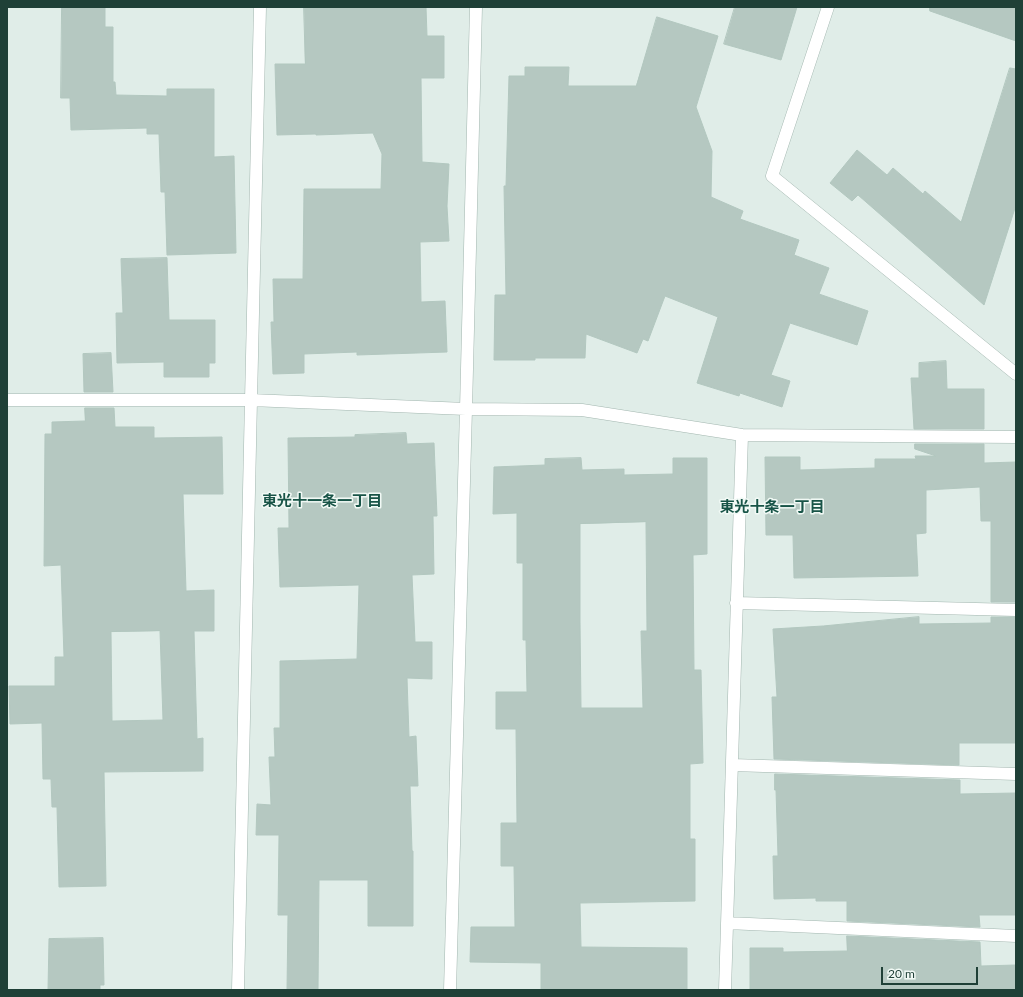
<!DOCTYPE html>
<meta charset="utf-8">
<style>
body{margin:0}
#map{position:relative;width:1023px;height:997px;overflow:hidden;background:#e0ede8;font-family:Lato,sans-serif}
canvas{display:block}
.frame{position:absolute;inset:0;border:8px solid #1f4037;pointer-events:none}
.scale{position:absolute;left:881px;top:967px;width:97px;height:18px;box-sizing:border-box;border:2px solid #1f4037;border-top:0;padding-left:5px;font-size:12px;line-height:14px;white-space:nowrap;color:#1f4037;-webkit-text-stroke:3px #f1f9f5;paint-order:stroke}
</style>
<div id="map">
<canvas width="1023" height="997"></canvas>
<div class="frame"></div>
<div class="scale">20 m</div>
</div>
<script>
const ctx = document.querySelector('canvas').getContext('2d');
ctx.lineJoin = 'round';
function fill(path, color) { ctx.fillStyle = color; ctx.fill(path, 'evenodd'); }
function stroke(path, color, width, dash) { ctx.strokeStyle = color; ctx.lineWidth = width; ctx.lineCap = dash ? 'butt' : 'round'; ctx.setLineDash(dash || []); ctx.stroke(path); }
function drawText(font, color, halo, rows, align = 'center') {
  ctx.font = font + ' Lato,"Noto Sans JP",sans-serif'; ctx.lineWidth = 3; ctx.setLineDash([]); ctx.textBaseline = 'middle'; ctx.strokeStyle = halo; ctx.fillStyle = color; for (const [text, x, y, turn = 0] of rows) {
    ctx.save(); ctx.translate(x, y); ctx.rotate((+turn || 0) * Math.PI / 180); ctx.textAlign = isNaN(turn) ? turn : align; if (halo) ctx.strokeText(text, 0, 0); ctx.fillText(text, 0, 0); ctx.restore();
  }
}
const building = new Path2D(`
 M62,7h43v20h8v55h2l1,13 51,1v-7h47v68l20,-1 2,97 -69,2 -2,-63h-4l-2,-58h-12v-6l-76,2 -1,-32h-9z
 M304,7h122l1,29h17v42h-23l1,84 27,2 -2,42 2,35 -29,1 1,60 24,-1 2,51 -90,3v-3l-53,2v19l-31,1 -2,-52h3l-1,-43h30l1,-90h77l1,-35 -9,-21 -57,2v-1l-39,1 -2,-71h30z
 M735,7h62l-16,53 -57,-16z
 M930,7h86v34l-86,-30z
 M657,17l61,19 -22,71 16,44 -1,46 32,14 -3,8 59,21 -5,15 35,13 -10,26 49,17 -11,34 -67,-22 -19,52 19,6 -8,26 -42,-14 -1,3 -42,-13 21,-66 -53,-21 -17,45 -5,-2 -6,14 -51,-19 -1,24h-50v2h-41l1,-65h11l-2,-109h2l3,-110h16v-9h44l-1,19h68z
 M1010,68l6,1v136l-32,100 -126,-110 -6,6 -22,-18 27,-33 30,25 6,-7 30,26 2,-3 36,31z
 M167,258l2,62h46v43h-6v14h-45v-15l-47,1 -1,-50h7l-2,-54z
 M111,353l2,39h-29l-1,-38z
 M946,361l1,28h37v40h-70l-3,-51h8v-15z
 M85,408h29l1,19h39v11l68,-1 1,57h-40l3,97 28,-1v41h-20l3,108 6,-1v33l-99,1 2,114 -47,1 -2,-80h-5l-1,-28h-8l-1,-56 -32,1 -1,-38h46v-29h9l-3,-92 -17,1 1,-132h7v-12l33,-1zM160,631l3,89 -51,1 -1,-89z
 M406,433l1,11 27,-1 3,73h-4l1,58 -22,1 3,67h17v37l-25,-1 2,59 7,-1 2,50h-8l2,65h1v75h-45v-46h-49l-1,110h-31l1,-75h-10l1,-80h-23l1,-31 14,1 -2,-48h6l-1,-29h6v-67l77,-2 2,-74 -79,2 -2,-59h11l-1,-90 67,-1v-2z
 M915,444h69v19l32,-1v140h-25v-81h-10l-1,-34 -54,3v43l-10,1 2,42 -124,2 -1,-43h-27l-1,-78h35v13l75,-2v-9h41l-1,-3h21l-21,-7z
 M581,458l1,12 42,-1v6l49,-1v-16h34v96l-14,1 1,115h7l2,93 -13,1v75h5v62l-115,2 1,44 106,1v42h-146v-27l-71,-1 1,-35h44l-1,-61h-13v-43h16l-1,-94h-20v-37h31l-1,-52h-3v-77h-6v-50l-24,1 1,-47 51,-2v-6zM646,522l1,109h-6l2,77h-62l-1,-86v-98z
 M919,617v7l72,-1v-6h25v126h-57v22l-185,-6 -2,-62h5l-4,-68 50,-3z
 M775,774l185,6v14l56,-1v122h-37l1,12 -133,-6v-20h-31v-3l-42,1 -1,-43h5l-2,-66h-1z
 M847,936l133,6 1,24 35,-1v25h-266v-42h33v4l64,-1z
 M103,938l1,47h-4v5h-52l1,-51z`);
const minor = new Path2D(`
 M828,7l-56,169 244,198
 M7,400h244l215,9 116,1 160,25 274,2
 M736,603l280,7
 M732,765l284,9
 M727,923l289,13
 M238,990l13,-590 9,-393
 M450,990l16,-581 10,-402
 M725,990l17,-555`);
const neighbourhoodNames = [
 ["東光十一条一丁目",322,501],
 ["東光十条一丁目",772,507]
];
fill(building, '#b5c8c1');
stroke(building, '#b2c7bf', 1);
stroke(minor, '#a2b6af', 13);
stroke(minor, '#fff', 12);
drawText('bold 15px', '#185447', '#f1f9f5', neighbourhoodNames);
</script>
